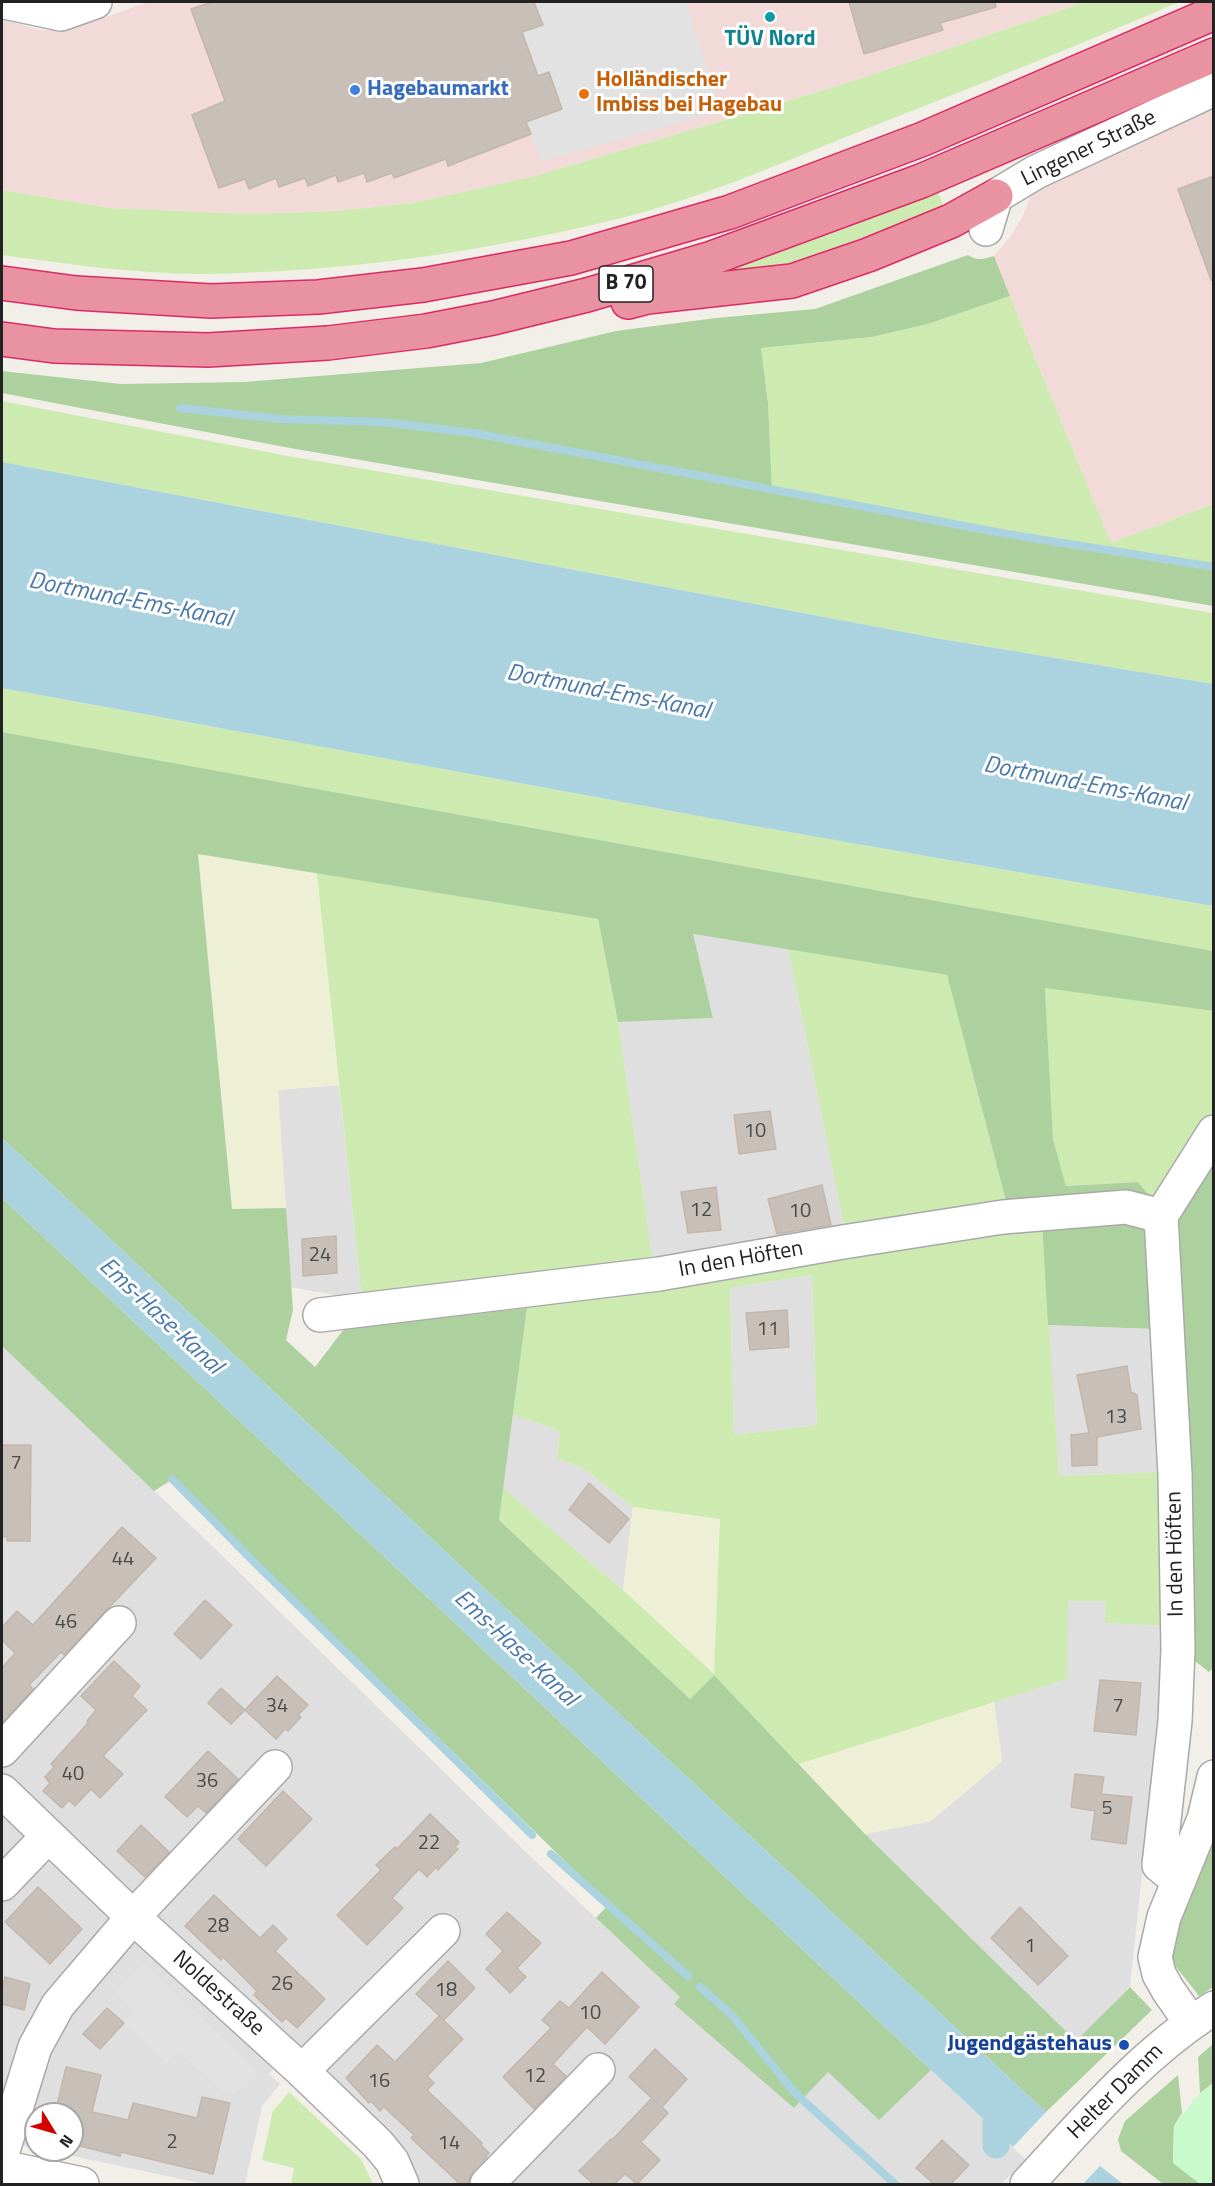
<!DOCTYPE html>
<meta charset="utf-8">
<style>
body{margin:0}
#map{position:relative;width:1215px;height:2186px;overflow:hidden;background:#f2efe9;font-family:"Titillium Web",sans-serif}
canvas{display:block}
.frame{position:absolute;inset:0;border:3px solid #222;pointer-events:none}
.north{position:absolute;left:24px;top:2102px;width:60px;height:60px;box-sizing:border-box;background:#fff;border:2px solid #a7a7a7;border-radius:50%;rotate:127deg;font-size:16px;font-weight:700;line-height:24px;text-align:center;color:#222}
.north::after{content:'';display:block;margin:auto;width:21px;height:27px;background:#d40000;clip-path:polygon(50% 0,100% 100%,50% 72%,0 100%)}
</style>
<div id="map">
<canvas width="1215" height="2186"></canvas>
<div class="frame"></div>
<div class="north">N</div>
</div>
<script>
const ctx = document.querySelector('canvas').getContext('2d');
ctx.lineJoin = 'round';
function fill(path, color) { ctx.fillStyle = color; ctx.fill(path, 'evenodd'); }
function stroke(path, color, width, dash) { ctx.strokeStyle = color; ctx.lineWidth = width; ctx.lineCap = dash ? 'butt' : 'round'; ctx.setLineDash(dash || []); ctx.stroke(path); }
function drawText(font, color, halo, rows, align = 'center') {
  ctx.font = font + ' "Titillium Web",sans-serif'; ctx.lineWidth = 6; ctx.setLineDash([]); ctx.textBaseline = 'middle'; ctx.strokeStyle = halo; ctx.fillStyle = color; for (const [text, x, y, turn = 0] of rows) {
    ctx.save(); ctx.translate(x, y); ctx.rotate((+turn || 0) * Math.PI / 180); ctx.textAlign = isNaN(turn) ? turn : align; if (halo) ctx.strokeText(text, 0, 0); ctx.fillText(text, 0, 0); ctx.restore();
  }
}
const residential = new Path2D(`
 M692,934l96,15 57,281 -192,32 -35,-240 95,-4z
 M339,1085l23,215 -72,-13 -13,-197z
 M812,1275l5,150 -83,10 -4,-147z
 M1048,1325l106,4 8,143 -103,4z
 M2,1346l200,190 327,319 151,142 -5,7 119,103 34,-36 51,48 52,-49 95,90 -25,24h-587l-121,-136 -24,26 11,10 -18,22 -17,78h-41l-159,-34h27v-36h-36v34l-34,-7z
 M513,1415l47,16 -3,28 26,9 50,39 -10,83 -120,-101z
 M1067,1601h39v22l58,3 -9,126 -25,234 -53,56 -212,-208 66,-13 71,-60 -8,-59 73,-23z`);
const commercial = new Path2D(`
 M148,2h937l-226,77 -127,39 -197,58 -122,27 -78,8 -86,3 -139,-6 -108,-18v-171l38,11h18l54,-15z
 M1213,98v406l-102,39 -117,-287 15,-18 13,-20 15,-39z`);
const farmland = new Path2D(`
 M198,853l119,20 22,212 -61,5 8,118 -54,1z
 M633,1507l87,12 -6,156 -91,-85z
 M994,1702l8,59 -71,60 -66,13 -66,-70z`);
const grass = new Path2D(`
 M1085,2h94c-104,45 -209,86 -313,127 -78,31 -156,66 -237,87 -139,35 -282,56 -426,58 -67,0 -135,-10 -201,-19v-65l108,18 139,6 86,-3 78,-8 122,-27 197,-58 127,-39z
 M938,192l8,20 -150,57 -62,5 -3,-7 48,-15z
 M1010,296l101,247 102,-39v63l-206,-33 -235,-43 -4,-88 -7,-55 111,-11 56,-13z
 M2,401l286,55 925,157v71l-272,-45 -939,-177z
 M2,688l735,135 476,83v45l-1211,-219z
 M317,873l281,46 20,103 35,240 -291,38z
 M788,949l159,26 60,230 -162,25z
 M1045,987l168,24v100l-57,93 -18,-22 -72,4 -13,-47z
 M1042,1223l17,253 103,-4 2,154 -59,-3 1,-22h-38l-1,78 -268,85 -85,-89 -24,24 -191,-179 4,-32 120,102 91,84 6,-155 -87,-12 -50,-39 -26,-9 3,-28 -47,-16 14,-107 -183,21zM812,1275l5,150 -83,10 -4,-147z
 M289,2092l72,67 12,25h-82l3,-16 -32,-8 11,-49z`);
const forest = new Path2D(`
 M968,255c8,6 17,4 26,1l16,40 -82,28 -56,13 -111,11 7,55 4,87 235,44 206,33v39l-923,-158 -288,-55v-22l119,13 123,-2 237,-19 135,-32 100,-13 99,-9z
 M2,732l1211,219v60l-168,-23 8,151 13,47 72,-4 30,36 45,-66 1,515 -5,5 -22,-17 -33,-326 -106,-4 -7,-121 -34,1 -60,-230 -254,-41 20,84 -95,4 -20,-103 -400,-65 34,355 54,-1 7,102 -7,30 29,27 29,-38 183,-21 -28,212 191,179 24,-24 151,159 211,207 54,-54 22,23 -106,102 -1044,-974z
 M2,1198l929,872 -52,50 -51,-48 -34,36 -120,-104 6,-7 -84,-79 13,-14 -436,-425 -19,12 -152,-145z
 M1213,1820v167l-14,9 -26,-33 -6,-15z
 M1213,2044v39l-13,10 -2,-36z
 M1178,2075l4,38 -8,13 -1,36 27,22h-37l-42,-33 -3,-12 7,-18z`);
const park = new Path2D(`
 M1213,2083v101h-13l-27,-21 1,-37 21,-28z`);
const parking = new Path2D(`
 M534,2h152l34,109 -178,50 -16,-39 36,-14 -13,-36 -11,4 -16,-44 20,-7z
 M143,1962l115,109 -22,22 -14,-1 -43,-40 -12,12 -43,-41 10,-12 -21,-19z`);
const water = new Path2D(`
 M2,462l939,177 272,45v222l-476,-83 -735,-135z
 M2,1138l1044,974 -33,35 -1011,-949z
 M1100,2166l23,18h-40z`);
const stream = new Path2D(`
 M180,408l101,11 101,3 92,11 533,101 207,33
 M172,1479l84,85 276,271
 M551,1854l137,122
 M700,1987l31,27 63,78 101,92`);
const canal = new Path2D(`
 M991,2096l5,6v43`);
const building = new Path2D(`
 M212,2h322l9,23 -21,7 16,44 11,-4 13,37 -36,13 5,12 -83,32 -2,-7 -52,19 -2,-5 -25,9 -3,-9 -26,9 -2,-7 -28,11 -3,-8 -26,9 -3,-9 -27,11 -4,-10 -26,9 -27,-73 33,-14 -34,-92z
 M849,2h146l1,5 -56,16 3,7 -79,24z
 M1214,176v104h-3l-33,-91z
 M770,1111l6,38 -37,5 -5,-39z
 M822,1185l9,40 -54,9 -9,-35z
 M716,1187l5,43 -33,3 -7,-41z
 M336,1236l1,37 -34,3 -1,-37z
 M787,1310l2,37 -39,3 -4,-37z
 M1127,1366l4,26 6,3 4,34 -44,8v28l-25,1 -1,-31 18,-2 -12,-58z
 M2,1445h29l-1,96h-23v-5l-5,1z
 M589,1483l40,36 -20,24 -40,-33z
 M122,1527l34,31 -92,97 -3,-3 -32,33 4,4 -31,34v-55l13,-15 -13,-13v-13l15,-16 16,14z
 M205,1600l27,25 -31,34 -27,-25z
 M114,1661l26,25 -8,10 15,14 -44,46 20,18 -23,24 -9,-9 -16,17 -6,-6 -7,8 -19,-17 7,-8 -5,-6 9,-10 -3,-3 37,-41 -1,-2 9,-11 -15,-14z
 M277,1676l31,29 -10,10 3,2 -13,14 -3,-2 -9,10 -31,-29z
 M1100,1680l41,3 -5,52 -42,-4z
 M221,1688l24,22 -14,14 -23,-21z
 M208,1751l30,28 -32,34 -8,-7 -11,11 -22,-20z
 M1075,1774l29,3 -3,17 31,3 -6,47 -35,-5 4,-28 -24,-4z
 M283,1791l29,28 -46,47 -28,-27z
 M430,1814l29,28 -4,5 3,2 -20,21 -2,-3 -9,10 -8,-8 -27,29 11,10 -36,37 -30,-30 44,-45 -5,-5 19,-18 2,2z
 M141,1825l28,27 -24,25 -28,-26z
 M38,1887l44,42 -32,35 -45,-42z
 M214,1895l46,43 13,-13 14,14 -12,12 50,48 -28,29 -11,-10 -4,4 -28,-27 3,-4 -34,-34 -2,3 -36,-34z
 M1020,1907l48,49 -30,29 -47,-47z
 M507,1912l34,31 -24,25 9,9 -16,16 -24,-24 17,-18 -17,-17z
 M448,1961l27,27 -31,32 -28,-26z
 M602,1972l37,35 -34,37 -18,-17 -34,37 13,12 -32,33 -31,-32 48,-49 -9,-8 18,-19 9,7z
 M5,1977l25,7 -6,26 -22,-6v-15z
 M107,2008l17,15 -24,26 -17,-15z
 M439,2016l24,23 -36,37 7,7 -7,7 55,53 -1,2 8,8 -3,3 1,1 -14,14 -4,8v5h-9l-49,-46 3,-3 -30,-28 -4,4 -9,-10 -2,2 -23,-25 31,-33 18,17z
 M655,2049l32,30 -25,28 6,6 -27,29 19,18 -23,24 -12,-10 -11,10h-21l-14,-13 32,-32 1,1 40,-42 5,5 -28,-26z
 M66,2067l35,8 -9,37 36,8 5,-17 64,15 5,-21 28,6 -17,71 -92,-22 -1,4 -48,-12v-30h-17z
 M942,2140l27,25 -18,19h-17l-18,-16z`);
const minor = new Path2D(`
 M5,2l56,12 34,-12
 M986,229l10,-33 40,-24 178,-83
 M320,1315l339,-41 184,-32 160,-25 123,-10 35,9
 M2,1750l117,-127
 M2,1791l131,126 169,154 76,73 14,17 10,23
 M1179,1881l-20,-16 16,-144 3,-72 -3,-175 -14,-258 53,-84
 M2,1884l46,-48
 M1191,2023l-23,-33 -9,-16 -4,-17 9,-40 40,-98 10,-42
 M302,2071l141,-140
 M2,2154l33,-107 23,-42 75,-88 142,-150
 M2,2167l80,17
 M487,2184l111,-114
 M1027,2184c57,-62 114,-130 187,-176`);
const highway = new Path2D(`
 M2,283l74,10 135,8 107,-4 105,-12 148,-27 159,-46 193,-73 291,-126
 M628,302l19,-5 145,-16 76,-26 83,-34 45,-25
 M2,339l52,7 154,4 120,-7 98,-12 67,-13 94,-23 125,-37 209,-77 293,-126`);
const markers = [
 [770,17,6,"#0f9aa8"],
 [355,90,6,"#3f7fe0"],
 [584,94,6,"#e8710a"],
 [1124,2045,6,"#1a4fb4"]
];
const numberNames = [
 ["10",755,1132],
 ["12",701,1211],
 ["10",800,1212],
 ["24",320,1256],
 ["11",768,1330],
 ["13",1116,1418],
 ["7",16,1464],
 ["44",123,1560],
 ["46",66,1623],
 ["34",277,1707],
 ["7",1118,1707],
 ["40",73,1775],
 ["36",207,1782],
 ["5",1107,1809],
 ["22",429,1844],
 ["28",218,1927],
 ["1",1030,1947],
 ["26",282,1985],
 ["18",446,1991],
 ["10",590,2014],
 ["12",535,2077],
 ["16",379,2082],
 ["2",172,2143],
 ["14",449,2144]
];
const shields = [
 [626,284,54]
];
const shieldNames = [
 ["B 70",626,284]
];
const cultureNames = [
 ["TÜV Nord",770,40]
];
const foodNames = [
 ["Holländischer",596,81],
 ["Imbiss bei Hagebau",596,106]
];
const shopNames = [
 ["Hagebaumarkt",367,90]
];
const streetNames = [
 ["Lingener Straße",1089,149,-26],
 ["In den Höften",741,1260,-10],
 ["In den Höften",1176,1554,-91],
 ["Noldestraße",218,1994,42],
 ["Helter Damm",1116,2092,-45]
];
const transitNames = [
 ["Jugendgästehaus",1112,2045]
];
const waterNames = [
 ["Dortmund-Ems-Kanal",130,601,11],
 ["Dortmund-Ems-Kanal",608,693,11],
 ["Dortmund-Ems-Kanal",1085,785,11],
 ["Ems-Hase-Kanal",160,1317,43],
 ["Ems-Hase-Kanal",515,1649,43]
];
fill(residential, '#e0dfdf');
fill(commercial, '#f2dad9');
fill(farmland, '#eef0d5');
fill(grass, '#cdebb0');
fill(forest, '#add19e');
fill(park, '#c8facc');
fill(parking, '#e2e2e2');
fill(water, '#aad3df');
stroke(stream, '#aad3df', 8);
stroke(canal, '#aad3df', 27);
fill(building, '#c7bfb8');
stroke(building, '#c4b6ab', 1.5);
stroke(minor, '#a9a9a9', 36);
stroke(highway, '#dc2a67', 36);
stroke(minor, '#fff', 33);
stroke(highway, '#e892a2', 33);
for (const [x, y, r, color] of markers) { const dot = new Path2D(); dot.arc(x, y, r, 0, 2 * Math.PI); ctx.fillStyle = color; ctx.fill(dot); stroke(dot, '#fff', 2); }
drawText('20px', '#4b4948', null, numberNames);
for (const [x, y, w] of shields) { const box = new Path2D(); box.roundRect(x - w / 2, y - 18, w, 36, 4.5); ctx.fillStyle = '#fff'; ctx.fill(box); stroke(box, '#222', 1.5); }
drawText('bold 21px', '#222', null, shieldNames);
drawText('bold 22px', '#0d838f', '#fff', cultureNames);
drawText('bold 22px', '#c56008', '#fff', foodNames, 'left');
drawText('bold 22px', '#366cbe', '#fff', shopNames, 'left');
drawText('22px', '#222', '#fff', streetNames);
drawText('bold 22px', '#164399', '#fff', transitNames, 'right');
drawText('italic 24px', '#4a7aab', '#fff', waterNames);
</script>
